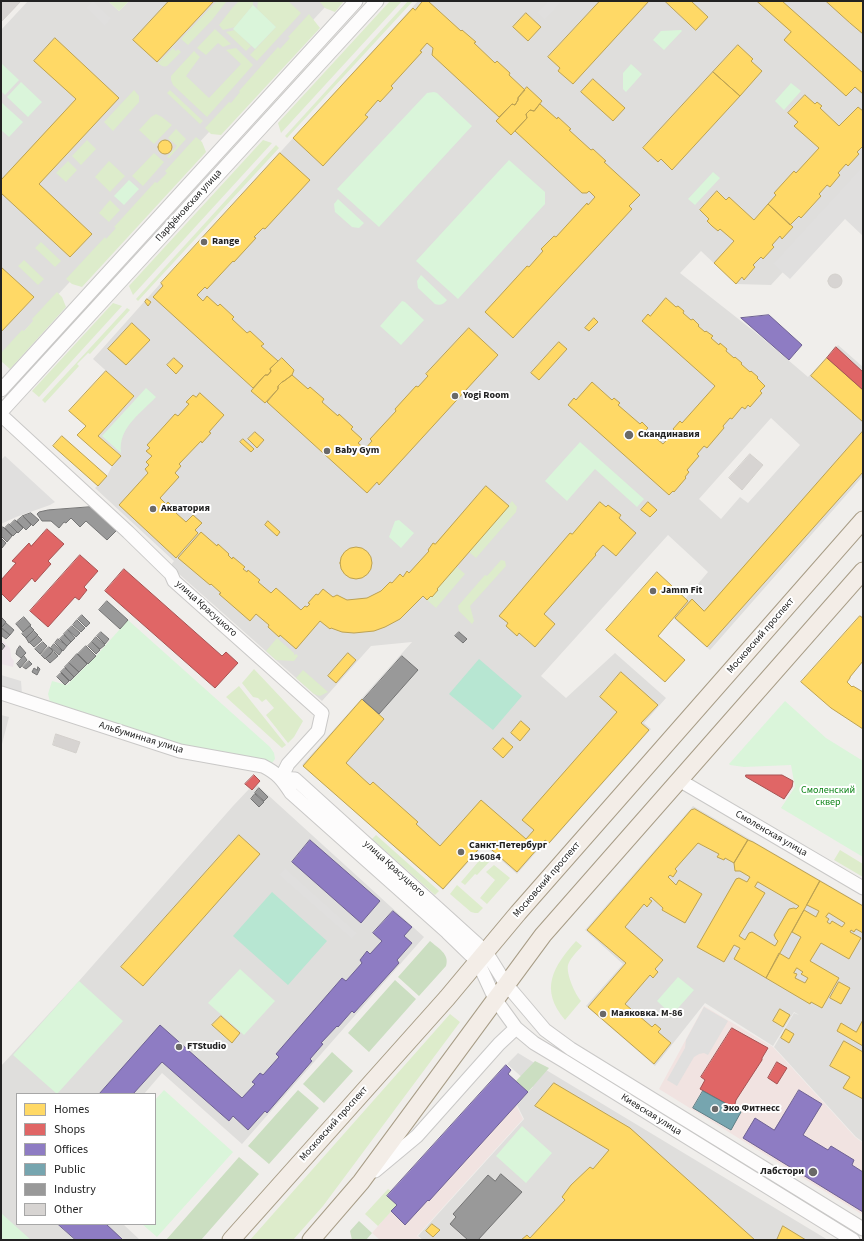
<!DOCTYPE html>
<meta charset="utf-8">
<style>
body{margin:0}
#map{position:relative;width:864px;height:1241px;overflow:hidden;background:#f0eeeb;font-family:"Source Sans 3",sans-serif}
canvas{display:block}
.frame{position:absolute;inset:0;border:2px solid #222;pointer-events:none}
.legend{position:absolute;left:16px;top:1093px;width:140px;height:132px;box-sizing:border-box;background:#fff;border:1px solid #a7a7a7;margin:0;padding:5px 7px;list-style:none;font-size:12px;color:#222}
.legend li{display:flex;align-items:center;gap:8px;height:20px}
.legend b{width:20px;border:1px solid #a7a7a7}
</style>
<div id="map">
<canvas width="864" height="1241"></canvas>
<div class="frame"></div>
<ul class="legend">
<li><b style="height:11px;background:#ffd966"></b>Homes</li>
<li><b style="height:11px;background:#e06666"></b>Shops</li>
<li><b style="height:11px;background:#8e7cc3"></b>Offices</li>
<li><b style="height:11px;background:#76a5af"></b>Public</li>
<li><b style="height:11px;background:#999"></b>Industry</li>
<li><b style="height:11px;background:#d7d4d2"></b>Other</li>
</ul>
</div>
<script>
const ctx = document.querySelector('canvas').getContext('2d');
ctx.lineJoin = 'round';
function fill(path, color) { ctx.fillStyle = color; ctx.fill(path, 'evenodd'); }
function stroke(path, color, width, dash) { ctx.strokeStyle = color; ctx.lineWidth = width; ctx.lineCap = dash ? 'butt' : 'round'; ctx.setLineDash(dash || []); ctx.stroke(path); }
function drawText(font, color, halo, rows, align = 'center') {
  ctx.font = font + ' "Source Sans 3",sans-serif'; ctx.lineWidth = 4; ctx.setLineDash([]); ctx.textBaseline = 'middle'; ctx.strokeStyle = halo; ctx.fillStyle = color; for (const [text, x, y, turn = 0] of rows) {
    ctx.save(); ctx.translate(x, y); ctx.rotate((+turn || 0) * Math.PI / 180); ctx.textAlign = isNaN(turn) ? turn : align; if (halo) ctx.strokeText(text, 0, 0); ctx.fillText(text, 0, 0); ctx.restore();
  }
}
const residential = new Path2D(`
 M28,1h80l11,10 10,-10h193l5,4 -326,351v-326z
 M418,1h445v184l-92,100 -35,-1 -35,-33 -21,22 80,63 48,41 30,-32 25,22v109l-153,174 -39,-34 37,-44 -40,-37 -127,141 25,22 49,-45 51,45 -22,25 7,6 -102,115 -4,-2 -28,32 -33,-29 -41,45 -141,-125 110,-123 -41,4 -49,55 -152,-135 4,-5 -79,-73 12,-12 5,-10 9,-10 -23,-20 36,-40 -41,-37 67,-75zM771,418l29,27 -52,58 -8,-6 -19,22 -22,-20z
 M1,715l8,2 -8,31z
 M257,785l167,152 -182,207 -80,-71 -18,21h-127v130h106l17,16h-139v-174l78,-85 154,-175 16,-17 3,2z
 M693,806l170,99v237l-7,-5 -82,-90 20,-34 5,2 -5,-3 -21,34 -68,-43 -50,63 -69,-60 37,-42 -38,-34z
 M518,1053l310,187h-405l-5,-4 106,-117 -7,-14 16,-18 -26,-23z`);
const commercial = new Path2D(`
 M704,1006l69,41 82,90 8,6v72l-204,-126z
 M506,1065l5,5 -3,4 20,18 -12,13 7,14 -106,117 5,4h-42l-8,-7 24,-28 -9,-9z`);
const industrial = new Path2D(`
 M1,639l9,9 1,9 3,4 -1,6 -12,-3z`);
const grass = new Path2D(`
 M108,1h21l-10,10z
 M217,1l9,1 -14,18 -24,25 -7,-6z
 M239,1h14v4l-18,22 -12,3 -4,-5 14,-18z
 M258,1h30l13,12 -44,48 -7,-6 26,-28 -19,-18z
 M321,1h23l-9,11 -10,-4 -5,-6z
 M390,1h12l-121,132 -3,-10z
 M408,1h5l-126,137 -2,-2z
 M309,14l11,14 -99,107 -10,-1 -6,-6 24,-26 2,1 9,-11 -1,-1 39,-44 2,2 10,-11 -2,-1z
 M215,29l16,15 -8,3 -5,-4 -12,12 -9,-7z
 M235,30l16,16 -5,5 -20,-19z
 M173,48l3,3 2,-2 3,3 -14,14c-3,1 -6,0 -9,-3z
 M236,48l17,17 -46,52 -34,-32 -2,-5v-4l23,-25 6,6 -14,19 23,22 32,-34 -15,-14z
 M134,90l5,6v6l-26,29 -9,-9z
 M170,90l33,31 -3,3 -33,-31z
 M156,114l6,3 10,8 -18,19 -15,-14 12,-13z
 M176,129l10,10 -17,19 -2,-1 10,-11 -9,-8z
 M196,137l6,5 4,10 -124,135 -10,-3 -6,-5 39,-42 1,2 10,-11 -2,-1 41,-45 2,1 10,-10 -2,-2z
 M87,140l9,9 -15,16 -9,-9z
 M263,140l9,3 -139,152 -4,-9z
 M276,145l3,3 -141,153 -2,-2z
 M154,153l10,9 -21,24 -11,-10z
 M68,161l9,9 -11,12 -10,-9z
 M109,161l16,15 -15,16 -15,-15z
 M110,200l10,10 -11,12 -10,-9z
 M41,242l20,19 -6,6 -20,-19z
 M24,260l20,19 -6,6 -20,-19z
 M57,292l5,5 4,10 -56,62 -9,-8v-8l21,-23 2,1 9,-10 -1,-2z
 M113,303l9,3 -83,91 -7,-6z
 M127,308l3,2 -40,44 -2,-1 -11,11 2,2 -34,37 -3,-3z
 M512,501l5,6 -1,5 -40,46 -7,-6z
 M501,560l4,1 1,5 -36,40 4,15 -2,3 -13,-13 -1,-5 27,-31 2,1z
 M456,566l9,8 -29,34 -9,-8z
 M277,638l17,15v2l2,-1 2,2 -4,5 -18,-1 -10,-9z
 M254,669l49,52 -9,16 -6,6 -22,-28 8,-7 -8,-9 -4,3 -4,-4 -5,-1 -11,-14z
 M303,670l25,22 -8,4 -6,-2 -18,-16z
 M239,686l47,59 -4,3 -56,-51z
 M376,835l63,56 -4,4 -63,-56z
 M840,850l23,14v13l-29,-17z
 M484,855l6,6 -13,14 -2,-1 -10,11 -4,-3z
 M494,865l16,13 -23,26 -7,-6 15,-18 -9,-8z
 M457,885l26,23 -5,5h-3l-4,-1 -21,-18z
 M576,941l6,5c-4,5 -12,12 -14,19 -2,9 7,29 13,36l-16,19c-26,-31 -12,-53 11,-79z
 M450,1014l10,8 -137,184 -30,34h-43z
 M388,1189l3,2 -4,5 10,9 -19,21 -13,-12z`);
const forest = new Path2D(`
 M430,941c8,7 20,13 16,25l-27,30 -21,-19z
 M395,980l21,19 -47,53 -21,-19z
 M332,1052l21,19 -29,32 -21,-19z
 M535,1061l14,7 -21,24 -12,-11z
 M298,1090l21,18 -50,56 -21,-18z
 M239,1157l20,17 -58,66h-35z
 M359,1221l13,12 -6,7h-14l-2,-9z`);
const park = new Path2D(`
 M253,5l23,22 -21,22 -22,-20z
 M661,31l20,-1 1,1 -18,19 -11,-10z
 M1,63l18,17 -14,15 -4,-4z
 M631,64l11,10 -16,18 -3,-3v-16z
 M21,82l21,20 -14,15 -21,-20z
 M791,83l10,8 -17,19 -9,-9z
 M434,92l3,1 35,33 -93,101 -42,-38 90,-96z
 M2,103l21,19 -14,15 -8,-7v-26z
 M509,160l36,32v12l-87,95 -42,-38z
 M713,172l7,6 -25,27 -7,-6z
 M129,180l10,9 -15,16 -10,-9z
 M338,199l26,24 -5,5 -7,-1 -17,-15 -1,-8z
 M421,275l26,25c-3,4 -7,6 -12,4l-17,-16 -1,-7z
 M402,301l3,1 19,18 -23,25 -21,-19z
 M146,388l10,9c-16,17 -38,31 -35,56l-19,-17z
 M580,442l64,57 -7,8 -42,-38 -28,32 -22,-20z
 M399,520l15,13 -13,15 -12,-11 6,-16z
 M128,620l142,127 4,6 1,6 -3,4 -29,-7 -40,-7 -27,-6 -126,-41 -2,-8 4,-13 15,4 29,-29z
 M785,701l41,37 37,23v96l-82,-49 14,-21 -4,-22 -47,2 -14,-2 -1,-1z
 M240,969l35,32 -31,34 -36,-32z
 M678,977l16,13 -22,25 -15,-14z
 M79,981l44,40 -66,73 -44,-39z
 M164,1090l69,62 -76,85 -15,-13h13v-124z
 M522,1126l30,27 -26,30 -30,-27z
 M1,1213l30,27h-30z`);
const pitch = new Path2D(`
 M479,659l43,37 -29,34 -44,-36z
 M272,892l55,49 -39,44 -55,-49z`);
const parking = new Path2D(`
 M93,1l18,17 -6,8 -19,-18z
 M548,1h14l-17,19 -8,-7z
 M863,166v70l-18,-17 -55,60 -17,-15z
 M5,456l50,46 -5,3 -34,12 -15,7v-64z
 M1,675l20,6 1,13 -21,-7z
 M285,868l72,65 -5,6 -73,-64z
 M704,1007l24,14 -20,34 -4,-2 -5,1 -5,3 -17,29 -10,-6 18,-32 1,-8z`);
const homes = new Path2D(`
 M169,1h45l-57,61 -24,-22z
 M423,1h5l33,30 1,-1 14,12 -2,1 21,20 2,-2 13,12 -1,2 16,15 -7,8v2l-3,5 -3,-1 -13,13 -67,-62 1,-7 -6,-5 -7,8 2,1 -31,34 2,2 -13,14 -2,-2 -13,15 3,2 -45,49 -30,-28 120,-130 2,2z
 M600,1h49l-76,83 -15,-13 2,-3 -12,-11z
 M665,1h26l17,16 -12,13z
 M757,1h25l81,72v21l-8,-7 -9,9 -62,-56 7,-8z
 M826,1h37v33l-13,-11z
 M526,13l15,14 -13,14 -15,-14z
 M55,38l64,60 -80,86 53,50 -22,23 -69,-64v-13l75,-81 -42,-38z
 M738,45l15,14 -2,2 11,10 -22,25 -27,-24z
 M713,72l27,24 -68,74 -11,-11 -3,3 -15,-14z
 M593,79l32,29 -12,13 -32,-29z
 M527,87l15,14 -8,10 -4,-1 -4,4 1,4 -16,17 -15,-14 16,-17 3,1 3,-5v-2z
 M805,95l10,9 2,-2 5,4 -2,2 19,18 19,-19 5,4v35l-6,6 2,2 -11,12 -2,-2 -8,9 2,2 -10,12 -3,-2 -8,9 2,2 -20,22 -2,-2 -9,9 -22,-21 8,-9 -2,-2 20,-22 2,2 23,-25 -25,-22 4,-4 -10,-9z
 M540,104l17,15 1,-2 13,12 -2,1 22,20 2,-1 13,12 -2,1 36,33 -11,11 3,3 -119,129 -28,-26 42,-46 2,1 14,-16 -2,-2 13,-13 2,1 31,-34 1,2 7,-8 -6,-6 -2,2h-5l-67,-62 12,-13 -1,-4 4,-4 4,1z
 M158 147a7 7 0 1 1 14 0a7 7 0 1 1-14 0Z
 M280,153l30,27 -45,49 -2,-1 -9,9 2,1 -22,24 -1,-1 -26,28 -2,-2 -8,8 6,6 4,-5 11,10 2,-2 14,13 -2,2 15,14 3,-2 14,13 -3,2 17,15 -8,8 1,2 -3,4h-3l-12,13 -100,-91 10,-11 -2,-3z
 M717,191l9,9 3,-3 25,23 14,-16 25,23 -11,12 -2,-3 -8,9 2,2 -11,12 -2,-2 -8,8 2,2 -11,13 -2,-3 -6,7 -22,-21 20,-22 -14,-12 -2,2 -6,-5 -5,-5 2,-2 -9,-9z
 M1,267l33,30 -33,35z
 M666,298l10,9 2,-1 6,5 -1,2 8,7 2,-1 6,6 -1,1 7,6 1,-1 7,5 -2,2 8,7 1,-2 7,6 -1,2 8,7 1,-1 7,6 -1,1 9,8 1,-1 7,6 -1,1 8,8 -5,5 2,2 -12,14 -2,-2 -3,4 -3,-2 -10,12 -2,-1 -7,8 1,2 -17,20 -3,-2 -7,8 2,2 -12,14 2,2 -4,5 1,1 -12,14 -1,-1 -4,4 -101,-90 6,-7 2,2 16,-18 20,18 2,-2 6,5 -2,2 22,19 2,-2 6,6 -2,2 17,14 12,-13 -2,-2 7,-8 2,2 33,-37 -73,-65 6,-7 2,2z
 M147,299l4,3 -3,4 -3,-4z
 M594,318l4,4 -9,9 -4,-3z
 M132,323l18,17 -24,25 -18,-16z
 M469,328l29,27 -119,130 -2,-3 -10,11 -100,-91 11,-13v-3l4,-4 2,-1 8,-6 16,14 2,-2 14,12 -2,3 16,14 1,-2 14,13 -2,2 11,10 -4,4 7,6 7,-8 -2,-2 26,-28 -1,-2 21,-23 2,1 10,-11 -2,-2z
 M559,342l8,7 -28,31 -8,-7z
 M174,358l9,8 -7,8 -9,-9z
 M282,358l12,12 -2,5 -8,6 -2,1 -4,4v3l-13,14 -14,-12 14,-16h3l3,-4 -1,-2z
 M827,358l36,32v32l-52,-46z
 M106,371l28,25 -36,40 23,20 -9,10 -35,-31 9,-9 -17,-15z
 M200,393l24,22 -15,17 2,1 -9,10 -1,-2 -22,23 2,2 -6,7 4,4 -19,21 6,6 2,-2 9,9 -1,2 10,9 7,-7 9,8 -7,7 3,3 -22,25 -57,-53 29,-32 -3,-4 4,-4 -3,-3 6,-6 -6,-5 4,-3 -3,-3 28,-31 3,2 11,-12 -3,-2 7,-7 3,2z
 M863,431v41l-156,175 -32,-29 17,-19 12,12z
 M255,432l9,8 -7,8 -9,-9z
 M62,436l45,40 -9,10 -45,-40z
 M243,439l11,10 -3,3 -11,-10z
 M486,486l23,20 -72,83 1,1 -6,7 -1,-1 -4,4 -4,-4 -23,23 -15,8 -11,4 -20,2 -12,-1 -11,-4 -1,1 -10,-8 -24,28 -16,-14 -1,2 -11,-10 1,-2 -13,-11 -6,7 -31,-27 2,-1 -10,-9 -1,1 -32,-27 23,-26 16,14 1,-2 11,10 -1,1 4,4 1,-2 12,10 -2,2 4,3 1,-2 12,10 -2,2 13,11 5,-5 25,22 4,-4 2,1 3,-3 -2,-1 8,-9 2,1 5,-6 10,8 4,-2 10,5 20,-2 14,-7 9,-9 2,1 8,-9 3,3 4,-6 2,2 20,-22 -1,-1 5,-7 2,1z
 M600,502l6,5 2,-2 13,10 -2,3 17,15 -20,23 -13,-11 -8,9 1,1 -52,59 11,10 -20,23 -16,-14 -2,3 -11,-10 2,-3 -9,-7 71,-83 2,1z
 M648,502l9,8 -7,7 -9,-7z
 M268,521l12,11 -3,4 -12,-11z
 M340 563a16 16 0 1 1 32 0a16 16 0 1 1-32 0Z
 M657,572l31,29 -30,35 27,24 -20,22 -59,-52z
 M860,616l3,2v43l-13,16v1l-3,4 5,5 1,-1 10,6v37l-32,-21 -30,-26z
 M348,653l8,7 -20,23 -8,-7z
 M621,672l37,33 -17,18 8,7 -100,113 -4,-3 -28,32 -33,-29 -41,46 -140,-123 59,-67 22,20 -38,44 24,22 3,-3 45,40 -2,2 24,22 41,-46 45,39 8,-9 -12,-10 95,-108 -17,-15z
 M521,721l9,8 -10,12 -9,-8z
 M503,738l10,9 -10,11 -10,-9z
 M695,809l53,31 -14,23 -9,-5 -1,2 -7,-3 2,-3 -21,-11 -23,26 2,2 -4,6 -3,-2 -2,2 8,8 3,-5 23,14 -17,29 -23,-13 1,-2 -12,-11 -2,2 3,2 -5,6 -3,-3 -19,23 38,33 -8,9 3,3 -5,6 -3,-3 -25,29 27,23 3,-3 6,5 -3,3 13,11 -17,21 -66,-57 38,-44 -39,-33 104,-120z
 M239,835l21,19 -117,132 -22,-19z
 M748,840l5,2 67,39 -54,97 -32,-19 6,-11 -6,-3 -10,17 -27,-15 39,-68 3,-1 8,4 3,-5 -10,-6h-5l-1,-8zM758,882l41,24 -3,3 -2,-1 -5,1 -15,26 2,4 2,2 -3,5 -23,-14 -3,1 -4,7 -6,-4 26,-43 -10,-6z
 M820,881l43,25v27l-7,-4 -2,3 -3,-2 -1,2 11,6 -12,21 -28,-16 -11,18 29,17 -17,30 -11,-6 -1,2 -44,-26 13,-25 10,6 12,-22 -9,-5 12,-22 12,7 3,-6 -12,-6zM829,913l16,10 -3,4 -10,-6 -2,3 -3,-2 2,-3 -3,-2zM797,968l6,4 -2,2 7,4 -3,5 -10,-5 2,-4 -3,-1z
 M839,982l11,6 -9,16 -11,-6z
 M780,1009l10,6 -7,12 -10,-6z
 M221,1016l19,17 -8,10 -20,-18z
 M863,1020v26l-26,-15 4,-8 15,9z
 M786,1029l8,5 -5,9 -8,-5z
 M844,1041l19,11v47l-20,-11 7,-11 -20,-11z
 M554,1083l76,45 125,112h-234l6,-5 3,3 35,-38 -3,-3 9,-12 19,-18 3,2 16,-19 -74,-44z
 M432,1224l8,6 -7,7 -7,-6z
 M783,1226l23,14h-29z`);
const shops = new Path2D(`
 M836,347l27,25v18l-36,-32z
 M47,529l17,15 -16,17 3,3 -16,18 -3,-4 -22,24 -9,-9v-13l15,-17 -4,-2 17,-18 2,3z
 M80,555l18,16 -14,16 3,3 -8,10 -4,-3 -27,30 -18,-16z
 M124,569l98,87 4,-4 12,11 -23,25 -110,-97z
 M254,775l6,6 -8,9 -7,-6z
 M746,775h36l11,6 -1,6 -8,12 -38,-22z
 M732,1028l36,20 -6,10v2l-26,40 -2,8 -34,-19 5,-9 -4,-3z
 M777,1062l10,6 -10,16 -9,-6z`);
const offices = new Path2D(`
 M769,315l33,30 -13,15 -48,-42z
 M310,840l70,61 -19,22 -69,-61z
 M393,911l19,16 -8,9 8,7 -15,17 2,3 -45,50 -2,-2 -14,16 -1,-1 -16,17 2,1 -13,15 2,2 -45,52 -2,-2 -17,19 -15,-14 -4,5 -67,-59 -29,32h-34l61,-69 82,73 13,-14 -3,-2 8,-9 3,2 16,-18 -3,-3 66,-76 4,3 16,-18 -2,-3 7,-9 3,3 12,-13 -9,-8z
 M506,1065l5,5 -3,4 20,18 -99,109 -1,-1 -23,25 -14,-14 6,-6 -10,-9z
 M799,1090l23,14 -19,31 25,15 3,-4 23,14 -2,5 11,7v40l-120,-74 12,-20 19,12z
 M58,1224h48l16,15 -1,1h-45z`);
const public = new Path2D(`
 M703,1091l38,21 -10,18 -38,-22z`);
const industry = new Path2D(`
 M91,507l25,24 -9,9 -21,-19 -6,6 -9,-9 -5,5 -2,-1 -5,6 -8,-7h-9l-5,-7 2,-2 9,-2z
 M31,513l8,7 -6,6 -10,-10z
 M23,516l8,9 -5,5 -9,-9z
 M15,520l8,8 -5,5 -8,-8z
 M9,524l8,8 -4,4 -8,-8z
 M3,527l9,9 -5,6 -6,-6v-7z
 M1,538l5,5 -4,5 -1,-1z
 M107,601l21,19 -8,9 -21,-19z
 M82,615l8,8 -4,4 -8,-8z
 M24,617l7,8 -8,7 -7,-8z
 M2,618l4,4 -5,6v-9z
 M77,620l8,8 -4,4 -8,-7z
 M6,623l8,7 -4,5 -8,-7z
 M30,626l4,4 -8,8 -4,-4z
 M72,626l8,7 -4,4 -8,-7z
 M1,628l9,7 -4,4 -5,-4z
 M68,630l7,8 -4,4 -7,-8z
 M34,631l4,4 -9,8 -3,-5z
 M101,632l8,7 -4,5 -8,-8z
 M459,632l8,7 -4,4 -8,-7z
 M64,635l7,7 -4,4 -7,-7z
 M38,636l4,4 -8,7 -4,-4z
 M96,637l9,8 -5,4 -8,-7z
 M58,639l9,7 -4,5 -8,-8z
 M1,642l4,4 -4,5z
 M43,642l4,4 -7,8 -5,-5z
 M92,642l8,8 -4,4 -8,-8z
 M54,644l8,7 -3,4 -8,-7z
 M20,646l6,7 -5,5 -5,-4 1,-4z
 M86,646l10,10 -8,8 -10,-10z
 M49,647l4,4 -8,8 -4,-4z
 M54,652l4,4 -8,7 -4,-4z
 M77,654l10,10 -8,8 -10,-9z
 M24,656l3,4 -7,8 -3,-4z
 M402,656l16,14 -39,44 -16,-14z
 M29,661l3,3 -6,5 -3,-2z
 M69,663l10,9 -5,5 -9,-10z
 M38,667l2,2 -3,6 -5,-3 2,-4 3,2z
 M65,668l9,9 -4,4 -9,-9z
 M61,673l8,8 -4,4 -8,-8z
 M259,788l9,9 -4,4 -9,-8z
 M255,794l9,8 -5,5 -8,-8z
 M501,1174l21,18 -44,48h-10l-18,-16 6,-7 -3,-3 35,-39 7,6z`);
const building = new Path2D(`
 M1,1h20l-20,21z
 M828 281a7 7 0 1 1 14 0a7 7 0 1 1-14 0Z
 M750,454l13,11 -21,25 -13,-12z
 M56,734l24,8 -4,11 -23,-8z`);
const minor = new Path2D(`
 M1,390l355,-389
 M1,412l376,-411
 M1,415l127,117 43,42 3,7 148,132 -4,18 -30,33 -7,14
 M1,693l179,58 83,15c14,7 19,13 28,27l156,139 31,30 17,37 21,29 18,15 30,18 289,179
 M281,778l14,1 191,173 20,32 39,46 26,19 292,180
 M679,780l184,108
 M375,1171l42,-35 82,-92 17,-16`);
const major = new Path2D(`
 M231,1240l216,-242 71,-85 345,-393
 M311,1240l50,-58 182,-247 320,-364`);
const markers = [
 [204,242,4,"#6a6968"],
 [455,396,4,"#6a6968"],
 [629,435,5,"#6a6968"],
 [327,451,4,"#6a6968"],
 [153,509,4,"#6a6968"],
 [653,591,4,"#6a6968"],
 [461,852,4,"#6a6968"],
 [603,1014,4,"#6a6968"],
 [179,1047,4,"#6a6968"],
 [715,1109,4,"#6a6968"],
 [813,1172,5,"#6a6968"]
];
const streetNames = [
 ["Парфёновская улица",189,206,-48],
 ["улица Красуцкого",206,609,42],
 ["Московский проспект",761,636,-49],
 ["Альбуминная улица",141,738,17],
 ["Смоленская улица",771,834,30],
 ["улица Красуцкого",394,869,42],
 ["Московский проспект",547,880,-49],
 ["Киевская улица",651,1115,32],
 ["Московский проспект",334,1124,-48]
];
const poiNames = [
 ["Range",212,242],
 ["Yogi Room",463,396],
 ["Скандинавия",638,435],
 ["Baby Gym",335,451],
 ["Акватория",161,509],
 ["Jamm Fit",661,591],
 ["Санкт-Петербург",469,846],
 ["196084",469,858],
 ["Маяковка. М-86",611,1014],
 ["FTStudio",187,1047],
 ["Эко Фитнесс",723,1109],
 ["Лабстори",804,1172,"right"]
];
const parkNames = [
 ["Смоленский",828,791],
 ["сквер",828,803]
];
fill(residential, '#dfdedc');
fill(commercial, '#f1e3e1');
fill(industrial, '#ede4e9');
fill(grass, '#ddeccb');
fill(forest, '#cbdec1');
fill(park, '#daf5da');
fill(pitch, '#b7e6d2');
fill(parking, '#e0dfde');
fill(homes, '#ffd966');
stroke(homes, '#bda252', 1);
fill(shops, '#e06666');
stroke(shops, '#a75252', 1);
fill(offices, '#8e7cc3');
stroke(offices, '#6e6193', 1);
fill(public, '#76a5af');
stroke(public, '#5d7e85', 1);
fill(industry, '#999');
stroke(industry, '#757575', 1);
fill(building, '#d7d4d2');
stroke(building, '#d3d0cc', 1);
stroke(minor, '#c9c8c7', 15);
stroke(major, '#a79c86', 19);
stroke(minor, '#fdfcfc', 13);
stroke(major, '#f3ede7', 17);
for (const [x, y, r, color] of markers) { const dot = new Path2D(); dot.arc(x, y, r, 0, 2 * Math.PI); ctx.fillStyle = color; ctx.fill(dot); stroke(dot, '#fff', 1.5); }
drawText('10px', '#222', '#fff', streetNames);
drawText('bold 10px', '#222', '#fff', poiNames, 'left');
drawText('10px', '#0c8416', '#fff', parkNames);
</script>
